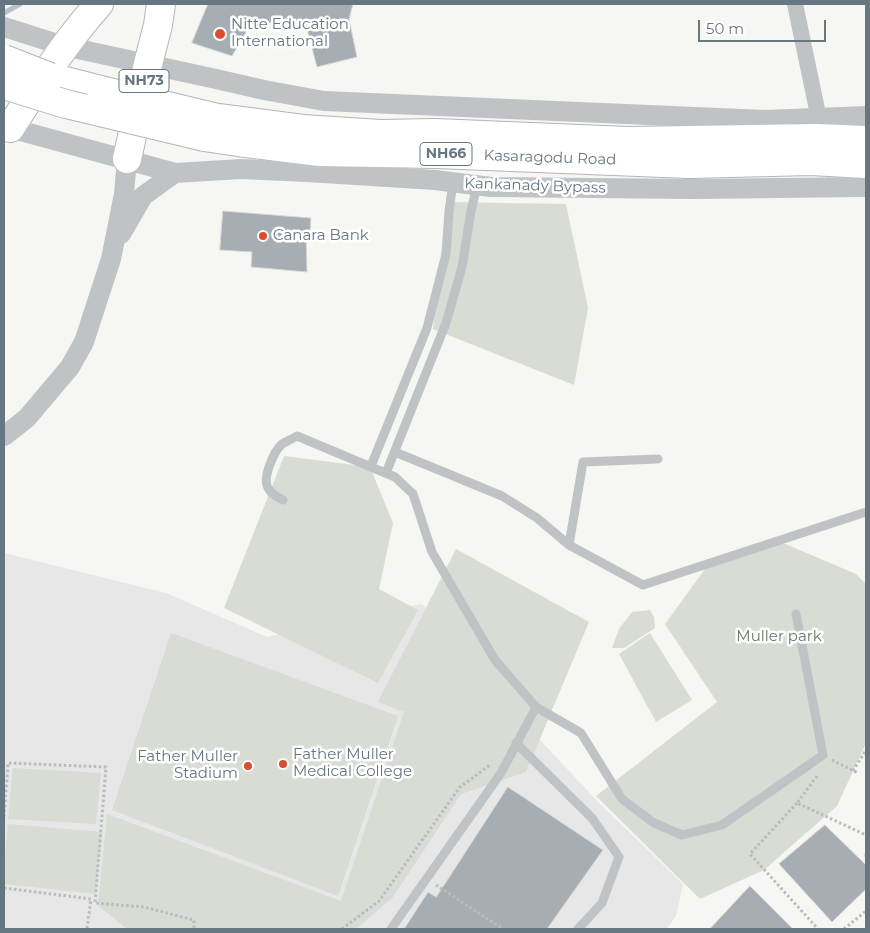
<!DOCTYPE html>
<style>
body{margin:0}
#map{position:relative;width:870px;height:933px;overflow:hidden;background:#f6f6f3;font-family:Montserrat,sans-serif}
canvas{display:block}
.frame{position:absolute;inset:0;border:5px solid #667782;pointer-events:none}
.scale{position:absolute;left:698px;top:20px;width:128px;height:22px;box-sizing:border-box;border:2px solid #667782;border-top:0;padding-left:6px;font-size:15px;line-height:18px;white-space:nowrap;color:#667782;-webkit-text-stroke:4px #fff;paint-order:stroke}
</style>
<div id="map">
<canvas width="870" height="933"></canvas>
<div class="frame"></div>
<div class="scale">50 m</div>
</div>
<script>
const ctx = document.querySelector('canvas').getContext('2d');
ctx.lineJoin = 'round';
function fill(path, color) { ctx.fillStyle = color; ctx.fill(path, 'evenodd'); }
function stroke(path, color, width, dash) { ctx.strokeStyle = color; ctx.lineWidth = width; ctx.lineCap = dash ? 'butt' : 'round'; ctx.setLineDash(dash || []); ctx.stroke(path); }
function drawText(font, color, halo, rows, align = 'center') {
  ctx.font = font + ' Montserrat,sans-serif'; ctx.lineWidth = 5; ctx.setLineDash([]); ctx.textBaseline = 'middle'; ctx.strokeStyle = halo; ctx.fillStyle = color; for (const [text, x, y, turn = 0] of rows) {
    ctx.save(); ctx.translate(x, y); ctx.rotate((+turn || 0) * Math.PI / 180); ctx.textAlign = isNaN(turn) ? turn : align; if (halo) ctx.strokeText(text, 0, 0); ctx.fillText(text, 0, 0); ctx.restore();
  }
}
const built = new Path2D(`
 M4,553l162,40 101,44 98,-23 57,-10 104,121 74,79 83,80 -7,32 -9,13h-663z`);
const green = new Path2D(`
 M447,202l119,2 22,104 -14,77 -141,-56z
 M284,456l86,11 23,56 -14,66 39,21 -40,73 -154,-75z
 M783,543l73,31 10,10v159l-29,63 -73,64 -64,29 -104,-103 121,-94 -52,-78 43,-59z
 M456,549l133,73 -63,150 -65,22 -68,103 -37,32h-229l-29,-24 9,-91 234,87 63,-189 -26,-10z
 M650,610l4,7 1,11 -31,20h-12l7,-19 13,-17z
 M171,633l227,83 -60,180 -226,-86z
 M650,633l42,67 -36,22 -37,-68z
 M13,768l88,5 -5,51 -88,-5z
 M8,824l94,8 -6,62 -92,-10v-15z`);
const stream = new Path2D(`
 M4,13l16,-9`);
const building = new Path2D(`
 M208,4h145l-4,15 8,38 -40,10 -11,-42 -54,-3 -20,34 -40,-13z
 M223,211l88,7 -1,13 -4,-1 1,42 -56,-5 1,-15 -32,-2z
 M508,787l95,63 -56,79h-143l24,-37 8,5z
 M825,825l41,40v24l-34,33 -53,-58z
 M750,886l43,43h-83z`);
const path = new Path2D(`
 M832,760l26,13
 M853,771l13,-21
 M817,776l-20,27 69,32
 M797,803l-47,51 68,75
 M4,817l4,-54 98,4 -11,136 49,4 50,13v9
 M866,854v3
 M436,885l67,44
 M4,888l87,11 -4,30
 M342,929l37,-28 81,-114 30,-22
 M844,929l22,-18`);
const service = new Path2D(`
 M395,452l107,44 35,22 32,27 74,40 223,-73
 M371,466l56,-138 19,-74 3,-43 4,-28
 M386,473l60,-150 16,-56 9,-56 6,-25
 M283,500c-6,-3 -12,-6 -15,-12 -6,-10 6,-37 14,-44 5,-3 10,-5 15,-8l98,41 18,17 19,58 63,108 41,47 45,26 41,66 32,24 28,12 40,-10 101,-70 -27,-141
 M569,545l14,-83 75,-3
 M516,743l76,75 27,39 -17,46 -24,26
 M391,929l110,-156 35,-66`);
const minor = new Path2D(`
 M795,4l24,115`);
const tertiary = new Path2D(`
 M4,27l60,19 152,33 48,11 60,11 441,19 101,-4
 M4,124l6,4 165,45 66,-4 66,3 128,8 56,7 203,2 172,-2
 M121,234l22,-38 32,-23
 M4,436l23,-18 43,-51 14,-25 27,-83 13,-65 3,-35`);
const trunk = new Path2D(`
 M50,77l51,13
 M218,118l85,11 77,5 55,-1 193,8 188,-3 50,2
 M10,128c28,-43 55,-86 89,-124
 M204,137l34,5 82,10 116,2 253,10 122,-3 55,3
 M127,159l21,-95 10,-39 3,-21`);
const trunkBridge = new Path2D(`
 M4,59l46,18
 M4,85l62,19 138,33
 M101,90l117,28`);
const markers = [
 [220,34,6,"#da4c2e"],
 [263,236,5,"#da4c2e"],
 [283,764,5,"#da4c2e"],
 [248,766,5,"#da4c2e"]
];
const shields = [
 [144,81,50],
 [446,154,52]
];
const shieldNames = [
 ["NH73",144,81],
 ["NH66",446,154]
];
const poiNames = [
 ["Nitte Education",231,25],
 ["International",231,42],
 ["Canara Bank",273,236],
 ["Father Muller",293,755],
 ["Medical College",293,772],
 ["Father Muller",238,757,"right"],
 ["Stadium",238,774,"right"]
];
const streetNames = [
 ["Kasaragodu Road",550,158,2],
 ["Kankanady Bypass",535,186,2]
];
const parkNames = [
 ["Muller park",779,637]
];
fill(built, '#e6e7e6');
fill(green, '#d8dcd4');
stroke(stream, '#b6c3c6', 5);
fill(building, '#a6aeb3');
stroke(building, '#d7d7d5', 1);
stroke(trunk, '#b2b6b9', 30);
stroke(path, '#b9bcbe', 3, [2.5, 2.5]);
stroke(service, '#bfc3c6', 9);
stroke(minor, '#bfc3c6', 16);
stroke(tertiary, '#bfc3c6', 20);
stroke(trunk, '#fff', 28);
stroke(trunkBridge, '#b2b6b9', 30, []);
stroke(trunkBridge, '#fff', 28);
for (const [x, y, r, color] of markers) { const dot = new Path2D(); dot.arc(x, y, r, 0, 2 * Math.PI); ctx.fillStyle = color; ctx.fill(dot); stroke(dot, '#fff', 2); }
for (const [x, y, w] of shields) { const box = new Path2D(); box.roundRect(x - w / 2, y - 11.5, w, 23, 4); ctx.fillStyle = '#fff'; ctx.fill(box); stroke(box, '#667782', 1); }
drawText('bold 14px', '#667782', null, shieldNames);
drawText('15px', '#667782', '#fff', poiNames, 'left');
drawText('15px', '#667782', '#fff', streetNames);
drawText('15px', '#6a7a65', '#fff', parkNames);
</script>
